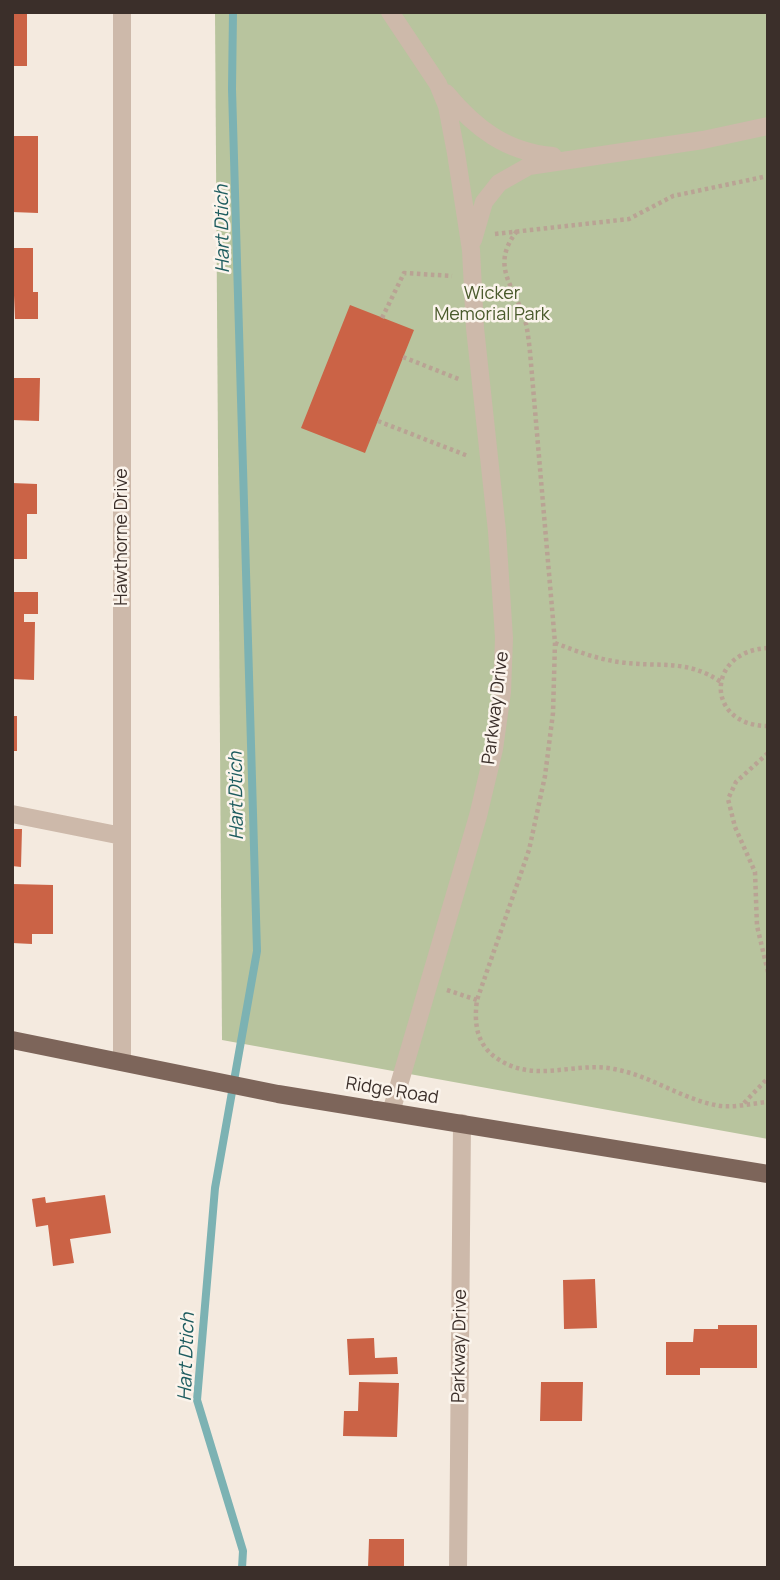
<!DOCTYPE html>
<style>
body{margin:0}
#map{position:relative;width:780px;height:1580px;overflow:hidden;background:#f4eadf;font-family:Manrope,sans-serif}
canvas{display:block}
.frame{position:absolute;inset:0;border:14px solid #3b2f2a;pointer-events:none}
</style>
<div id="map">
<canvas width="780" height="1580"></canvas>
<div class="frame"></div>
</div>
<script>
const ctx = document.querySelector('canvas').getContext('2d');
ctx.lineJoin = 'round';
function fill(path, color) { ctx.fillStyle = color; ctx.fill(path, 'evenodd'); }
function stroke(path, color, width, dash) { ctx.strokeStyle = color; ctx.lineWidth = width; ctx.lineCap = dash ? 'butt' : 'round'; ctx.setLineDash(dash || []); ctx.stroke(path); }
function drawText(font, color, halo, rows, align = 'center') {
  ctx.font = font + ' Manrope,sans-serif'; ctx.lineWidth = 5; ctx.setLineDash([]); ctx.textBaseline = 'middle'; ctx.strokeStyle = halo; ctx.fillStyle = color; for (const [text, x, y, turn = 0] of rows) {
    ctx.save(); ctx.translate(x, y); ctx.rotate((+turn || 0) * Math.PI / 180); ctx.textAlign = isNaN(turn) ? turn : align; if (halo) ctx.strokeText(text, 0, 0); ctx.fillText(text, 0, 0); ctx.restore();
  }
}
const green = new Path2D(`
 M215,12h553v1127l-546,-99z`);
const stream = new Path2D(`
 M233,12l-1,77 25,862 -42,237 -18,212 46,151 -1,17`);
const building = new Path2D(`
 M12,12h15v54h-15z
 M12,136h26v77l-26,-1z
 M12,248h21v44h5v27h-23z
 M350,305l64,25 -49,123 -64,-25z
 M12,378h28l-1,43 -27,-1z
 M12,483l25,1v30h-10v45h-15z
 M12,592h26v22h-14v8h11l-1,58 -22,-1z
 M12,716h5v35h-5z
 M12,829h10l-1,38 -9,-1z
 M12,884l41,1v49h-21v10l-20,-1z
 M105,1195l6,38 -41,6 4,24 -21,3 -5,-41 -12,2 -4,-28 13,-2 1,6z
 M595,1279l2,49 -33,1 -1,-49z
 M718,1325h39v43h-57v7h-34v-33h27l1,-13h24z
 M374,1338l1,20 22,-1 1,17 -49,1 -2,-36z
 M359,1382l40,1 -2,54 -54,-1 1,-25h14z
 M541,1382h42l-1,39h-42z
 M369,1539h35v29h-36z`);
const path = new Path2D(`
 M517,231c-29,37 0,57 9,93 2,9 3,19 4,28l25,291 -2,70 -8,63 -16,74 -52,150c-3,22 -1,43 18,57 38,28 78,4 119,12 35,6 66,29 101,36 17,4 36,-2 53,-3
 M495,234l134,-15 44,-23 95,-20
 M382,318l22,-45 48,3
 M403,357l58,23
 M378,421l90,35
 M555,643c21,8 42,16 64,19 40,6 66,-4 102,20
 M768,648c-63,3 -63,78 0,78
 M768,753l-32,29 -8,17 7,28 20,45 2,54 11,46
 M447,990l30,10
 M744,1103l24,-25`);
const minor = new Path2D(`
 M122,12v1050
 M390,12l48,72 9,22 9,47 15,97 4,78 22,203 7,107 -2,54 -8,57 -16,67 -87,296
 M446,93c29,35 60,59 107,63
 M473,240l11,-38 15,-19 30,-17 174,-26 65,-14
 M12,814l110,22
 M458,1568l4,-445`);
const major = new Path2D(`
 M12,1040l266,54 490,80`);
const parkNames = [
 ["Wicker",492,294],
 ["Memorial Park",492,315]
];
const streetNames = [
 ["Hawthorne Drive",122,537,-90],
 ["Parkway Drive",496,708,-83],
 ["Ridge Road",392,1091,9],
 ["Parkway Drive",460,1346,-89]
];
const waterNames = [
 ["Hart Dtich",223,229,-91],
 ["Hart Dtich",237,796,-91],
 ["Hart Dtich",187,1357,-88]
];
fill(green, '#b8c49e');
stroke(stream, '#7cb2b3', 8);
fill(building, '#cb6346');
stroke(path, '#b9a394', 4.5, [3.5, 3.5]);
stroke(minor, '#cdb9aa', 18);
stroke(major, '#7d655a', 18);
drawText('18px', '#4a5a2c', '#fbf4ec', parkNames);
drawText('18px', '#3b2f2a', '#fbf4ec', streetNames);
drawText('italic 19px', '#1d5c5f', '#fbf4ec', waterNames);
</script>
